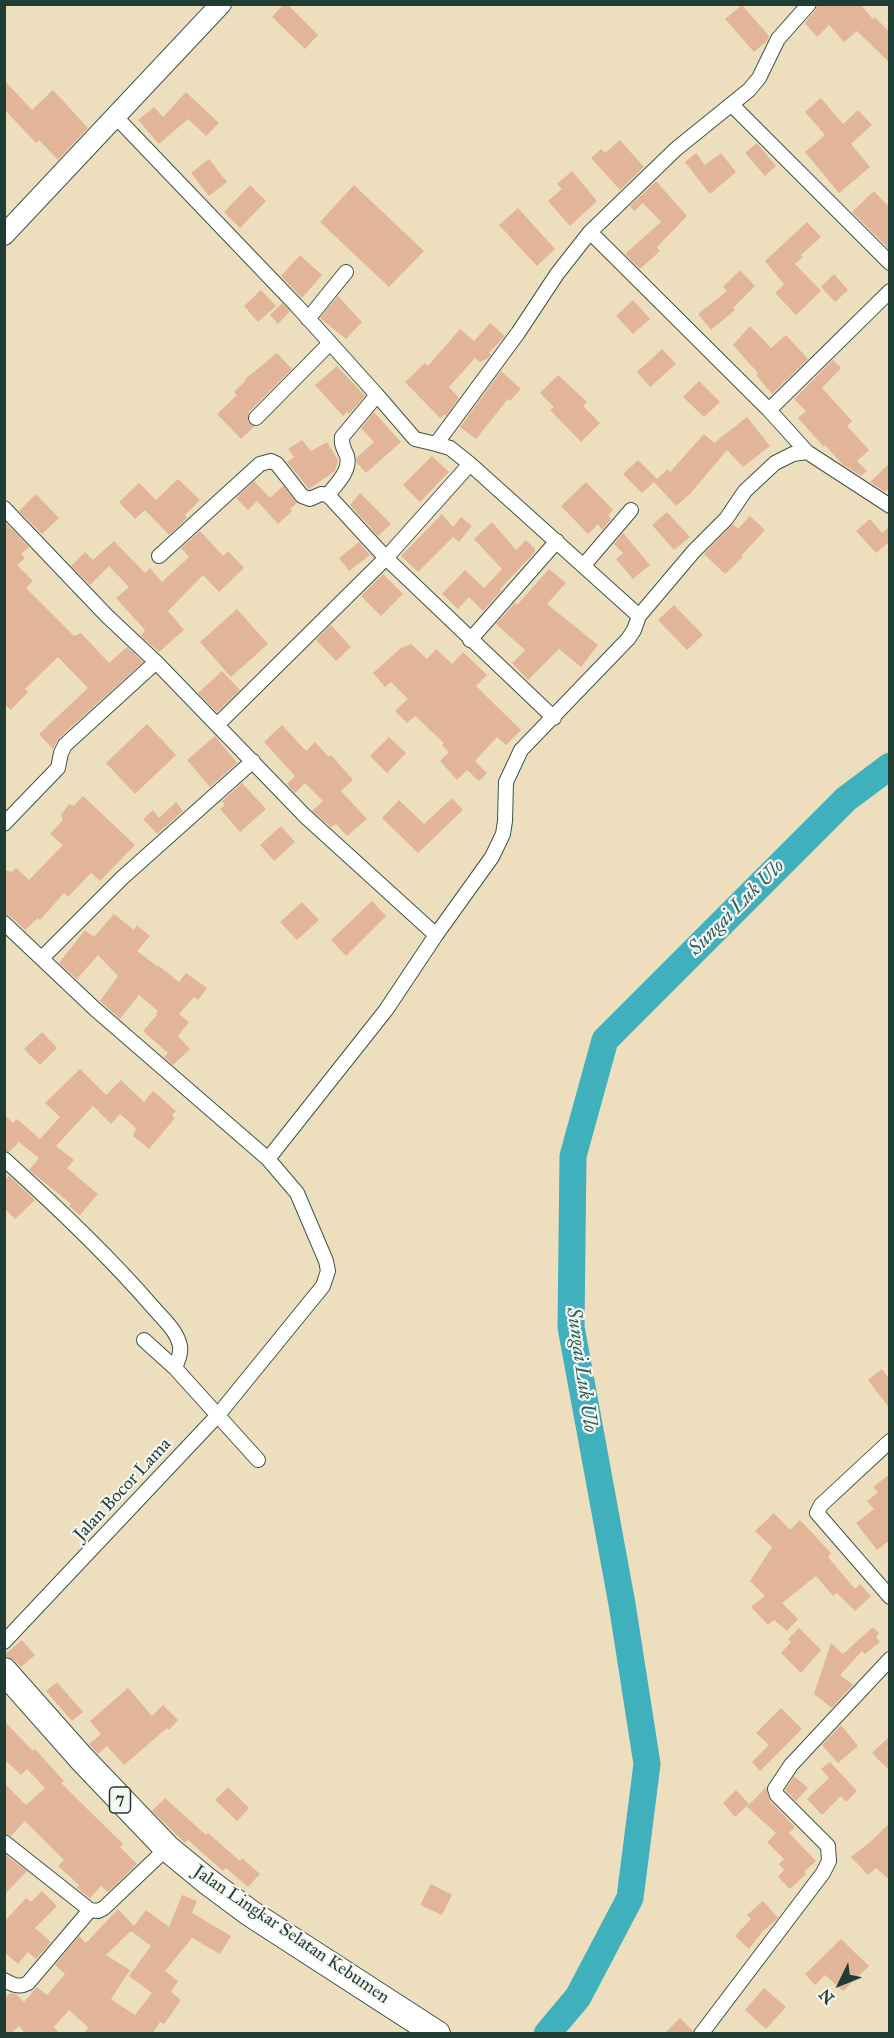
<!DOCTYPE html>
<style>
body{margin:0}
#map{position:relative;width:894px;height:2038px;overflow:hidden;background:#eddfbe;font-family:"IM FELL Great Primer",serif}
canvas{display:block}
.frame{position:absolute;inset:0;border:6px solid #1f3d34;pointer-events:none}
.north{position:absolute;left:810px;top:1954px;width:60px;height:60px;-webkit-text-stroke:4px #f6f6f2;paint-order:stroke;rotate:227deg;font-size:16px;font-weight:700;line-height:24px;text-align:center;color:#1f3d34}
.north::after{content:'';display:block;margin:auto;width:21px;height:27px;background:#1f3d34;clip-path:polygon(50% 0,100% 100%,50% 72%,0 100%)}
</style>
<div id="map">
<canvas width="894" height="2038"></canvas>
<div class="frame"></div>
<div class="north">N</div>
</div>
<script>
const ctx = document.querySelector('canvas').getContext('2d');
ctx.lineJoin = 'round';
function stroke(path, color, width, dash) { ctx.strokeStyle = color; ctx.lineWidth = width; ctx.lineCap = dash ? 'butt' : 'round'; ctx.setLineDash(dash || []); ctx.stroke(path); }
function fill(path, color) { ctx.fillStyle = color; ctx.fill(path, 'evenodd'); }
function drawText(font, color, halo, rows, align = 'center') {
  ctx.font = font + ' "IM FELL Great Primer",serif'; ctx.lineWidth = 4.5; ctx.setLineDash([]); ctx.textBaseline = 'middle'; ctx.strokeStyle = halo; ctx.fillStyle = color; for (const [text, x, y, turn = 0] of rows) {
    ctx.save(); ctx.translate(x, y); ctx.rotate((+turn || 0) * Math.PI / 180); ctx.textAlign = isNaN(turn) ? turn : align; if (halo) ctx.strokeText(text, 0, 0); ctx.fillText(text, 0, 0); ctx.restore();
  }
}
const river = new Path2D(`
 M547,2034l31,-37 52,-99 17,-134 -25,-160 -51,-277 2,-171 32,-116 241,-241 44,-33`);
const building = new Path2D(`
 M284,4h3l31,31 -13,14 -33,-32z
 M820,4h40l13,15 2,-2 15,16v30l-33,-32 -13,11 -15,-17 -12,12 -12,-14z
 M742,5l27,31 -2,5 -13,11 -29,-33z
 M4,80l28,30 21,-20 35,38 -30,32 -19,-20 -3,3 -32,-34z
 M186,92l33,31 -13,13 -18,-17 -29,25 -21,-24 16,-13 9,10z
 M821,98l22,26 15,-14 14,15 -21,19 19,23 -31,26 -34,-41 20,-17 -20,-23z
 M620,140l24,27 -24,23 -29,-32 10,-9 4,4z
 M757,143l19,23 -11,10 -20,-23z
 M696,153l9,12 16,-12 15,19 -26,22 -25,-32z
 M209,159l18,23 -18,14 -18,-23z
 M572,171l25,30 -27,25 -22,-25 14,-12 -5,-5z
 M656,181l31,35 -30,31 3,4 -20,18 -15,-15 36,-32 -18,-19 -9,8 -4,-5z
 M250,185l16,16 -26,27 -16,-16z
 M354,185l70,66 -35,36 -69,-65z
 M874,191l16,17v42l-38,-38z
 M518,208l37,41 -18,17 -38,-41z
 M807,222l14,15 -20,18 2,2 -8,7 26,27 -25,24 -21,-22 9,-9 -19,-23z
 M300,255l22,20 -20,23 -21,-22z
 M740,270l15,16 -22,22 2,2 -24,20 -13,-16 29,-23 -4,-4z
 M834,274l14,16 -13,12 -14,-15z
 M261,290l15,16 -18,16 -14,-16z
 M338,296l24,26 -16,17 -26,-21z
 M633,300l17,19 -17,15 -17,-18z
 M282,303l8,8 -12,13 -8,-9z
 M490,323l15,13 -16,17 2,2 -3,3 -8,4 -5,-4 -26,29 10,11 -13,18 -2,-1 -4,3 -35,-36 20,-19 3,3 32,-37 14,12z
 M750,326l21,22 15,-13 22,24 -36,35 -16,-19 2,-2 -25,-28z
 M662,349l14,15 -26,23 -13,-15z
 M277,353l15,16 -43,43 -1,9 6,6 -13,12 -24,-25 20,-19 -3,-3 12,-12 -1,-1z
 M833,360l8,8 -19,20 30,33 -5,5 22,24 -12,11 10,10 -6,5 -19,-12 -17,-19 -1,2 -26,-29 8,-7 -12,-12z
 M337,366l28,30 -16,18 -2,-2 -4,4 -28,-31z
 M501,371l20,18 -11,12 -2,-2 -32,40 -16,-12z
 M558,375l29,27 -4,4 17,17 -19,19 -31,-32 4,-3 -14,-14z
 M699,381l21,21 -16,15 -21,-20z
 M374,412l27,30 -35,31 -9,-10 -1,-5 18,-16 -13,-14z
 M747,417l23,29 -27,21 -16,-17 -37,44 -14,12 -22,-24 -12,11 -19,-19 15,-14 19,19 11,-10 2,3 34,-38 10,9z
 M302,440l9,11 16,-9 11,18 -3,11 -26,18 -22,-27 7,-5 -6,-8z
 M432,456l17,16 -29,30 -17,-17z
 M890,463v24l-5,5 -15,-10z
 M178,479l22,21 -15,15 2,3 -18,17 -24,-25 -10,9 -16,-17 20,-19 17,17z
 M254,481l16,17 13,-12 14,17 -7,6 2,2 -14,13 -21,-23 -9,9 -12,-12z
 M586,482l27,28 -5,5 3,4 -9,11 -4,-6 -10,10 -27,-28z
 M360,493l31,31 -13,12 -28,-31z
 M36,494l23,24 -17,16 -23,-23z
 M667,512l23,25 -16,13 -22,-25z
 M442,514l11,13 8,-10 11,9 -13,16 -6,-5 -35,35 -17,-16z
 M750,516l15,14 -24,26 2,1 -18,17 -21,-20 29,-30 5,5z
 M870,519l12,14 8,-7v15l-14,12 -20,-22z
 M492,522l24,28 10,-10 9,9v3l-35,37 1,2 -18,20 -14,-14 -11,12 -16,-15 23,-24 19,18 18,-19 -28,-30z
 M6,523l23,24 -8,7 4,4 -8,7 16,16 -7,7 48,48 7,-3 28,30 18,-16 16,15 -84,76 -6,11 -14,-15 49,-46 -30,-31 -33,32 3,3 -17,18 -7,-6v-179z
 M200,531l23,25 5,-5 16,17 -25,24 -16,-17 -35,36 16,19 -25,22 -18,-16 4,-6 -29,-32 13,-11 -20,-21 -19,19 -19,-19 14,-14 8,8 21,-19 31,32 5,-5 12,14 27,-25 -8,-9z
 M623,533l27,32 -17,14 -17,-20 7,-6 -9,-9z
 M359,542l11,13 -21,16 -10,-13z
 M549,569l17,14 -19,21 51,41 -17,22 -22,-18 -31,31 -16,-17 13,-13 -29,-26 19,-21 2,2z
 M383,574l20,20 -22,22 -20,-20z
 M674,605l29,30 -16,15 -29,-30z
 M237,609l31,35 -37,33 -31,-35z
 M331,625l20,22 -15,14 -20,-21z
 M411,644l16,15 9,-10 16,15 11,-12 24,23 -11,11 45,44 -15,15 -9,-8 -22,24 12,12 -8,8 -12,-11 -10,10 -17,-19 9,-9 -7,-7 2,-2 -29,-27 -8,7 -12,-12 13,-12 -17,-17 -6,5 -12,-14 28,-25z
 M222,671l18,19 -23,22 -19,-19z
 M147,724l29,31 -41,39 -29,-31z
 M282,725l24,26 9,-9 14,15 2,-2 22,25 -12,11 26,28 -20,17 -11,-12 -5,3 -19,-16 11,-10 -18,-18 -10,10 -8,-9 8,-8 -31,-34z
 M215,736l22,27 -27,24 -23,-27z
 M389,737l17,16 -19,20 -17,-17z
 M242,783l24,26 -26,23 -20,-23 5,-4 -3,-4z
 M83,796l52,49 -35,36 -9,-8 -23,24 -4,-4 -24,27 -2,-2 -13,12 -15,-14 -6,-2v-44l8,2 4,-4 13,12 34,-35 -13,-11 13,-14 -2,-5 8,-11 5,2z
 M452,798l11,12 -45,43 -36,-35 17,-18 25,24z
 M176,802l7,9 -26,23 -14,-15 10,-9 6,8z
 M281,826l14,16 -21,19 -14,-16z
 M372,901l14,15 -40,40 -15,-16z
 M302,902l17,18 -22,20 -17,-18z
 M114,914l20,16 3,-5 13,11 -13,15 21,16 1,-1 20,16 7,-9 21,15 -9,12 -4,-3 -15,17 10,8 -11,14 12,13 -17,16 -9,-8 4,-4 -25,-22 14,-16 -1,-1 2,-3 -19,-16 -19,24 -20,-18 18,-25 -20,-21 -21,24 -18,-16 26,-33 9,7z
 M42,1032l15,16 -17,17 -16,-16z
 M80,1069l26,26 15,-15 23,22 9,-11 23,20 -4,4 3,3 -26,31 -16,-13 3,-8 -16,-14 -9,10 -18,-18 -37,40 18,14 -7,8 31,26 -18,21 -11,-9 2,-2 -42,-34 10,-12 -20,-16 -10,10 -5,-2v-36l9,9 4,-4 23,20 20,-22 -15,-14z
 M9,1176l26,24 -20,19 -11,-11v-27z
 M882,1369l8,11v29l-22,-29z
 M890,1474v66l-13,10 -21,-27 18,-14 -7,-8 11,-9 -5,-5z
 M774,1513l16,17 10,-10 31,33 -3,4 27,32 5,-5 11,12 -16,15 -18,-18 -4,3 -17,-20 -34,27 16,16 -11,12 -13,-11 -6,5 -17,-18 14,-11 -15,-15 22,-34 -17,-16z
 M873,1627l6,6 -3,4 4,5 -15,12 -3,-3 -22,24 13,10 -21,23 -18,-14 17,-51 12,11z
 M799,1628l22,22 -20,23 -20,-20 10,-11 -3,-3z
 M22,1640l13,15 -14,12 -6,-6 -11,-6z
 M57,1682l26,30 -11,9 -26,-30z
 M128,1688l24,28 11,-11 15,15 -9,10 -2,-2 -43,37 -17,-19 -9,8 -9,-10 12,-10 -11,-13z
 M781,1708l21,21 -42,42 -8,-9 17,-17 -13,-12z
 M4,1721l29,30 2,-2 29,32 -3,2 62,61 -3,3 17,17 -29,28 -7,-6 -11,12 -13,-10 2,-3 -21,-19 6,-6 -39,-39 -14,15 -7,-3v-50l22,22 19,-17 -18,-19 -6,6 -17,-16z
 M841,1725l17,21 -20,17 -16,-18z
 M890,1736v35l-18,-18z
 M830,1762l27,29 -11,11 -5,-6 -19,19 -15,-16 22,-21 -8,-9z
 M794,1776l14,12 -12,13 -11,-11z
 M228,1787l21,21 -12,13 -22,-21z
 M766,1787l4,14 25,26 -6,6 27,28 -12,11 2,2 -16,15 -12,-12 6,-7 -5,-6 5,-5 -17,-17 9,-9 -29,-26z
 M736,1790l13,14 -14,13 -12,-14z
 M165,1798l41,37 2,-2 32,28 2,-3 18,16 -12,13 -22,-19 -3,3 -35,-31 -3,3 -33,-32z
 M890,1823v57l-14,-12 -8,7 -17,-18 19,-15z
 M4,1854l23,17 -23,24z
 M431,1884l21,11 -10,20 -22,-10z
 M42,1891l15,15 -22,22 16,14 -15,17 -8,-7 -10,12 -14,-12v-30l22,-24 5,4z
 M182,1895l15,6 -5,12 39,23 -11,18 -28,-16 -27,33 13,10 -7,11 10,8 -17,24 -4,-2 -8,12h-68l4,-7 -19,-17 -15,17 6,7h-34l-7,-8 -8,8h-7v-35l6,-6 6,1 8,8 13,-15 10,8 18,-21 -10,-9 24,-29 7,7 32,-34 16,17 12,-16 23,17zM131,1931l20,15 -22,30 23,17 -17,22 -24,-16 19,-29 -24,-15z
 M763,1901l15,17 -16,14 -13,17 -14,-13 16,-17 -4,-4z
 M841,1939l28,27 -26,25 -18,-16 -10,10 -10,-11z
 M764,1988l22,19 -20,22 -21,-19z
 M680,2018l13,13 -1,3h-28z`);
const street = new Path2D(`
 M732,105l158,158
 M116,117l180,188 81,90
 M590,232l179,178 38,42
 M308,319l38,-47
 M769,410l121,-119
 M256,418l74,-75
 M328,495c8,-11 23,-24 19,-39 -3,-7 -6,-11 -5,-19l35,-42 38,44 21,5
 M4,508l103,108 49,46 149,154 131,119
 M159,556l101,-92 11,-3 6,3 25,32 8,3 11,-5 7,1 58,63 168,160
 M584,565l47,-55
 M639,616l-169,-152 -20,-16 -14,-4 82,-111 39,-59 33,-42 86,-83 73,-59 10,-12 19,-39 31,-35
 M470,640l87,-99
 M217,725l169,-167 84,-94
 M4,824l54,-56 3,-15 4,-8 91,-83
 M4,923l92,87 172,149
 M42,958l80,-80 131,-117
 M4,1159c52,47 102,94 147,146 10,12 26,25 29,41 1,8 -2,14 -5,22
 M144,1340l31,28 83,92
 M890,1441l-69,64 -4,8 73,84
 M4,1642l214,-227 105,-129 5,-15 -2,-10 -29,-68 -29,-34 118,-149 50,-75 56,-78 11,-23 2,-13 1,-39 15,-32 107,-111 6,-9 5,-14 55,-65 32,-32 19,-28 30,-28 18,-9 14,-2 83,54
 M4,1842l86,68 -62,73c-9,5 -15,2 -24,-3
 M90,1910l8,1 6,-3 63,-60
 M701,2034l122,-161 6,-12 -1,-15 -51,-51 -2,-6 16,-24 99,-106`);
const secondary = new Path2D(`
 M4,235l217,-231`);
const highway = new Path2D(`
 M4,1671l78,88 85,89 40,33 43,32 187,121`);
const shields = [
 [120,1800,21]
];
const shieldNames = [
 ["7",120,1800]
];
const streetNames = [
 ["Jalan Bocor Lama",123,1490,-47],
 ["Jalan Lingkar Selatan Kebumen",291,1935,34]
];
const waterNames = [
 ["Sungai Luk Ulo",737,908,-45],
 ["Sungai Luk Ulo",581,1370,82]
];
stroke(river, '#41b0bd', 27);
fill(building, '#e2b599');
stroke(street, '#3e5549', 16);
stroke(secondary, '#3e5549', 22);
stroke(highway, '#3e5549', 28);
stroke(street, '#fff', 14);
stroke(secondary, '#fff', 20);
stroke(highway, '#fff', 26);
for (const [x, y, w] of shields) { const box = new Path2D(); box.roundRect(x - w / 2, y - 13, w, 26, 4.5); ctx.fillStyle = '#f6f6f2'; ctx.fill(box); stroke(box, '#1f3d34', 1.5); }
drawText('bold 16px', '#1f3d34', null, shieldNames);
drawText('18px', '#1f3d34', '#f6f6f2', streetNames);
drawText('italic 20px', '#29605d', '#f6f6f2', waterNames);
</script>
